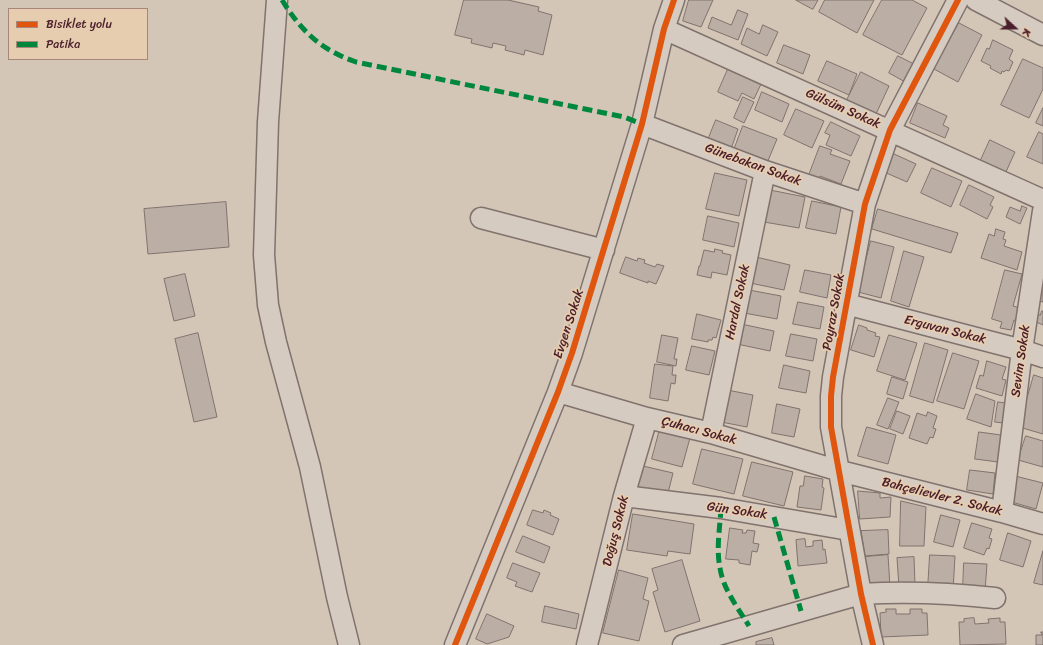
<!DOCTYPE html>
<meta charset="utf-8">
<style>
body{margin:0}
#map{position:relative;width:1043px;height:645px;overflow:hidden;background:#d4c6b7;font-family:Sriracha,sans-serif}
canvas{display:block}
.legend{position:absolute;left:8px;top:8px;width:140px;height:52px;box-sizing:border-box;background:#e7cdaf;border:1px solid #a8877a;margin:0;padding:5px 7px;list-style:none;font-size:12px;color:#4a1f2b}
.legend li{display:flex;align-items:center;gap:8px;height:20px}
.legend b{width:20px;border:1px solid #a8877a}
.north{position:absolute;left:995px;top:8px;width:40px;height:40px;-webkit-text-stroke:3px #e7cdaf;paint-order:stroke;rotate:111deg;font-size:11px;font-weight:700;line-height:16px;text-align:center;color:#4a1f2b}
.north::after{content:'';display:block;margin:auto;width:14px;height:18px;background:#4a1f2b;clip-path:polygon(50% 0,100% 100%,50% 72%,0 100%)}
</style>
<div id="map">
<canvas width="1043" height="645"></canvas>
<ul class="legend">
<li><b style="height:5px;background:#e0560e"></b>Bisiklet yolu</li>
<li><b style="height:5px;background:#00873e"></b>Patika</li>
</ul>
<div class="north">K</div>
</div>
<script>
const ctx = document.querySelector('canvas').getContext('2d');
ctx.lineJoin = 'round';
function fill(path, color) { ctx.fillStyle = color; ctx.fill(path, 'evenodd'); }
function stroke(path, color, width, dash) { ctx.strokeStyle = color; ctx.lineWidth = width; ctx.lineCap = dash ? 'butt' : 'round'; ctx.setLineDash(dash || []); ctx.stroke(path); }
function drawText(font, color, halo, rows, align = 'center') {
  ctx.font = font + ' Sriracha,sans-serif'; ctx.lineWidth = 3.5; ctx.setLineDash([]); ctx.textBaseline = 'middle'; ctx.strokeStyle = halo; ctx.fillStyle = color; for (const [text, x, y, turn = 0] of rows) {
    ctx.save(); ctx.translate(x, y); ctx.rotate((+turn || 0) * Math.PI / 180); ctx.textAlign = isNaN(turn) ? turn : align; if (halo) ctx.strokeText(text, 0, 0); ctx.fillText(text, 0, 0); ctx.restore();
  }
}
const building = new Path2D(`
 M464,0h44l31,7 -1,4 14,4 -9,40 -18,-5 -1,5 -19,-5 1,-4 -13,-3 -1,5 -21,-5 1,-4 -17,-4z
 M689,0h24l-12,27 -18,-6z
 M796,0h22l-5,9z
 M825,0h49l-17,33 -38,-21z
 M882,0h30l15,8 -25,47 -39,-20z
 M738,10l10,4 -10,26 -30,-12 4,-11 19,8z
 M959,23l23,12 -24,47 -24,-13z
 M763,25l15,7 -11,24 -26,-12 6,-16 12,6z
 M993,40l20,10 -4,9 4,3 -4,9 -3,-1 -2,2 -2,-1 -1,3 -11,-6 1,-2 -10,-5 6,-13 2,1z
 M784,45l26,10 -7,19 -26,-11z
 M898,56l18,9 -9,18 -18,-10z
 M1023,59l20,9v21l-14,29 -28,-13z
 M827,61l30,13 -8,21 -31,-14z
 M729,67l33,15 -8,17 -12,-6 -4,8 -20,-9z
 M861,72l28,14 -13,28 -29,-14z
 M762,92l27,12 -7,18 -27,-12z
 M743,97l11,5 -10,21 -10,-5z
 M918,103l29,13 -4,9 6,3 -4,10 -35,-15z
 M1043,108v18l-7,-3z
 M796,109l28,12 -12,27 -28,-13z
 M716,120l22,9 -7,20 -23,-9z
 M831,122l29,14 -9,20 -25,-11 4,-10 -5,-2z
 M743,126l34,13 -10,24 -33,-13z
 M1039,132l4,2v30l-16,-7z
 M990,140l25,12 -10,22 -25,-12z
 M820,146l12,4 -2,4 20,7 -9,23 -21,-8 -2,5 -10,-3z
 M892,153l24,11 -9,18 -23,-10z
 M932,168l30,13 -11,26 -30,-14z
 M715,173l32,7 -8,36 -33,-7z
 M969,185l25,12 -4,8 3,2 -6,12 -27,-14z
 M770,190l35,7 -6,31 -35,-6z
 M812,201l29,6 -5,27 -30,-6z
 M226,202l3,45 -81,7 -4,-45z
 M1022,206l5,2 -7,16 -14,-7 4,-10 10,4z
 M878,209l80,24 -7,20 -79,-24z
 M708,216l31,7 -5,24 -31,-7z
 M996,229l9,3 -2,7 3,1 -2,6 18,6 -5,18 -36,-12 8,-24 5,2z
 M871,241l23,6 -13,51 -23,-6z
 M715,249l8,2 -1,2 9,2 -4,20 -15,-3 -1,6 -14,-3 2,-9h1l4,-16 10,2z
 M904,251l20,6 -15,50 -18,-6z
 M626,257l11,4 1,-3 7,2 -1,3 11,4 2,-3 7,2 -8,18 -8,-3v2l-28,-10z
 M756,257l34,8 -6,25 -34,-7z
 M805,270l26,5 -4,23 -27,-6z
 M1005,270l17,4 -9,32 7,2 -4,13 -2,-1 -3,10 -11,-2 2,-6 -10,-3z
 M185,274l10,42 -21,5 -10,-42z
 M1042,279l1,1v22l-9,-3z
 M749,290l32,6 -4,23 -33,-6z
 M798,302l26,5 -4,22 -27,-5z
 M1042,311h1v14l-11,-5 4,-7 4,2z
 M697,314l24,6 -5,18 -3,-1 -1,3h-4v2l-16,-3z
 M741,324l33,7 -4,20 -33,-7z
 M859,325l8,3v2l9,3 -1,3 5,1 -6,20 -23,-7z
 M198,333l19,84 -23,5 -19,-83z
 M791,334l26,5 -4,22 -27,-5z
 M662,335l16,3 -4,21h3l-1,7 -19,-4z
 M889,335l28,8 -12,37 -28,-9z
 M925,343l23,7 -15,53 -23,-7z
 M692,346l23,5 -6,24 -23,-5z
 M953,353l26,8 -15,48 -27,-8z
 M987,361l19,6 -4,12 4,1 -4,16 -26,-8 4,-13 3,1z
 M655,364l18,2 -1,9h4l-1,9 -4,-1 -3,18 -18,-3z
 M784,365l26,6 -4,22 -27,-5z
 M1034,375l9,3v56l-24,-7z
 M892,377l16,5 -5,17 -16,-5z
 M727,390l26,5 -6,32 -26,-5z
 M976,394l19,7 -4,26 -24,-8z
 M888,398l11,4 -11,27 -11,-4z
 M998,402l8,1 -3,20 -8,-1z
 M777,404l23,5 -6,28 -22,-4z
 M897,411l13,5 -7,18 -13,-5z
 M928,412l9,4 -4,12 3,1 -3,9 -3,-1 -3,7 -18,-6 8,-25 9,3z
 M867,427l29,8 -8,29 -30,-8z
 M660,429l30,9 -8,29 -30,-8z
 M979,432l22,3 -3,27 -23,-3z
 M1026,436l17,5v26l-25,-7z
 M702,449l41,10 -9,35 -41,-10z
 M752,462l41,10 -9,34 -41,-10z
 M643,466l30,7 -5,20 -30,-6z
 M970,470l25,3 -2,21 -26,-4z
 M805,476l18,3 -1,8 2,1 -3,22 -24,-3 3,-21h3z
 M1015,476l28,7 -7,26 -28,-8z
 M858,491l22,2v5l11,-1 -1,20 -30,2z
 M901,501l25,6 -2,39h-24z
 M533,510l10,3 1,-3 7,3 -1,2 9,4 -6,16 -26,-10z
 M633,514l61,10 -4,30 -22,-3 -1,5 -40,-6z
 M941,515l19,5 -7,27 -19,-5z
 M972,523l20,6 -3,9 3,1 -3,10 -2,-1 -3,7 -20,-7z
 M730,528l13,2 -1,3h4l1,-3 8,1 -2,12 6,1 -2,8 -5,-1 -2,14 -11,-2v-3l-13,-1z
 M888,530l1,24 -24,2 -4,-25z
 M1008,533l23,8 -8,26 -23,-7z
 M523,536l27,11 -6,16 -28,-11z
 M805,539l1,8 7,-1v-5l9,-1 1,10 2,-1 2,14 -29,3 -2,-26z
 M1043,551v34l-9,-2z
 M888,555l2,32 -20,2 -5,-32z
 M930,555l25,1 -2,35 -25,-2z
 M914,557l1,29 -16,1 -2,-29z
 M682,560l18,61 -35,11 -12,-40 5,-2 -6,-21z
 M513,563l27,10 -8,19 -17,-6 2,-4 -10,-4z
 M964,563l23,1 -2,27 -22,-1z
 M619,570l29,8 -5,21 6,2 -10,40 -36,-8z
 M545,606l34,8 -3,15 -34,-7z
 M886,609h10v5h14v-5h12v4h5l1,22 -47,2 -1,-24 6,-1z
 M487,614l27,12 -5,11 -22,7 -11,-5z
 M974,618l1,6 14,-1 -1,-4 12,-1v4h5l1,22 -46,1 -1,-23h5v-3z
 M1041,632h2v13h-7v-10h6z
 M772,638l2,7h-18v-3z`);
const minor = new Path2D(`
 M277,0l-9,122 -4,133 4,50 8,37 34,125 27,130 12,48
 M976,0l67,35
 M664,29l379,171
 M642,124l123,47 100,33
 M481,218l123,32
 M846,304l176,46 21,7
 M558,392l89,26 64,15 129,38 162,41 41,12
 M711,433l54,-262
 M624,496l97,12 128,22
 M1002,512l20,-162 21,-139
 M455,645l103,-253 14,-39 70,-229 22,-95 10,-29
 M587,645l37,-149 23,-78
 M683,645l178,-51c45,-3 89,-1 134,4
 M873,645l-12,-51 -30,-167v-31l2,-19 32,-173 25,-74 68,-130`);
const quiet = new Path2D(`
 M282,0c19,31 39,50 74,62l268,55 18,7
 M721,508c-1,19 -5,41 -1,60 3,21 18,40 29,58
 M774,517l27,94`);
const cycleway = new Path2D(`
 M455,645l103,-253 14,-39 70,-229 22,-95 10,-29
 M873,645l-12,-51 -30,-167v-31l2,-19 32,-173 25,-74 68,-130`);
const streetNames = [
 ["Gülsüm Sokak",843,109,24],
 ["Günebakan Sokak",753,165,20],
 ["Hardal Sokak",738,302,-78],
 ["Poyraz Sokak",834,312,-80],
 ["Evgen Sokak",569,324,-72],
 ["Erguvan Sokak",945,330,14],
 ["Sevim Sokak",1021,361,-82],
 ["Çuhacı Sokak",699,431,15],
 ["Bahçelievler 2. Sokak",942,497,14],
 ["Gün Sokak",737,511,8],
 ["Doğuş Sokak",616,531,-76]
];
fill(building, '#bbafa5');
stroke(building, '#80726d', 1);
stroke(minor, '#80726d', 23);
stroke(minor, '#d5cbc0', 20);
stroke(quiet, '#00873e', 5, [10, 5]);
stroke(cycleway, '#e0560e', 6);
drawText('13px', '#4a1f2b', '#e7cdaf', streetNames);
</script>
